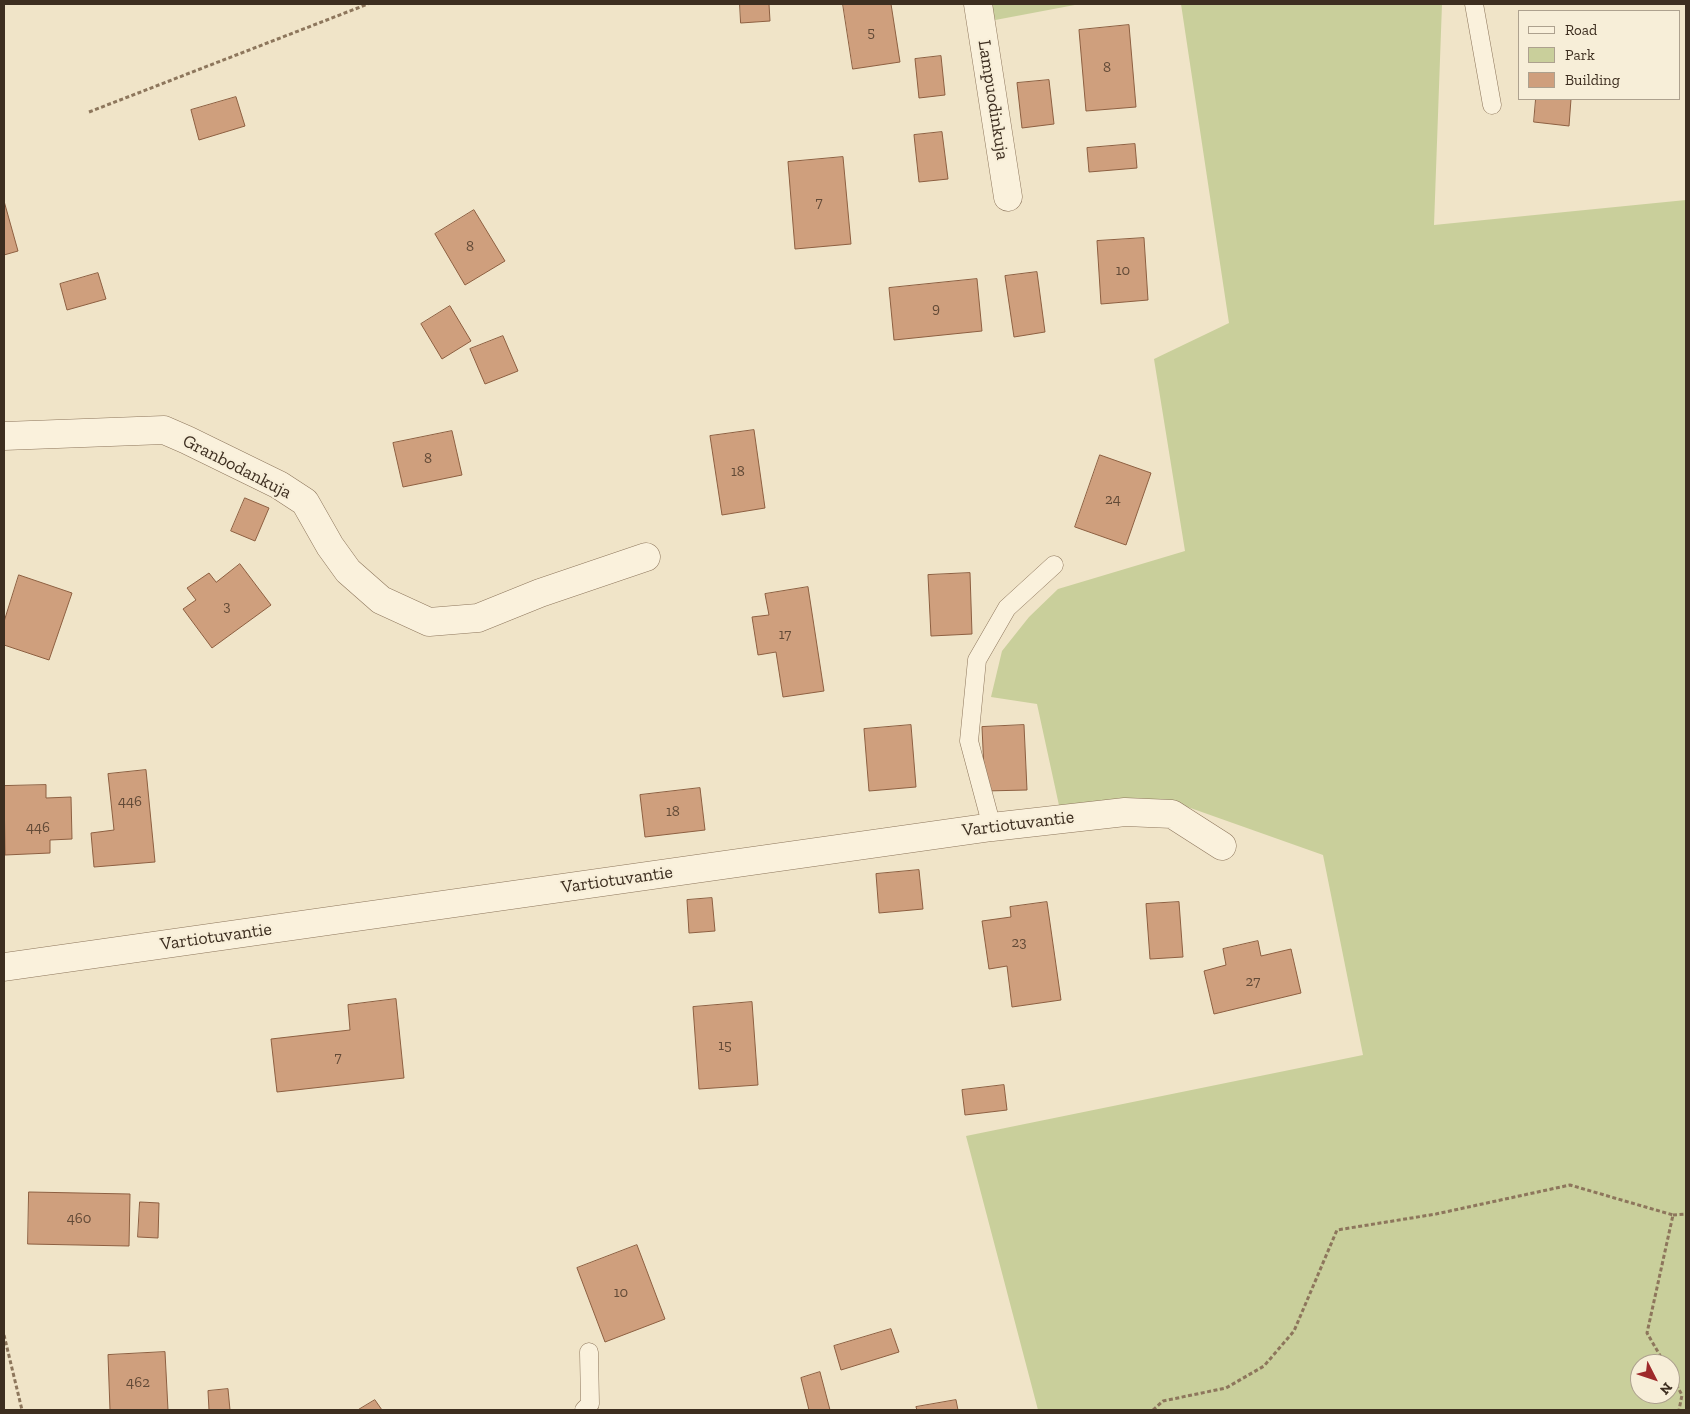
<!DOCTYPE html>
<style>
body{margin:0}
#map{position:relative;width:1690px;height:1414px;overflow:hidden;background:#f0e4c8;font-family:"Zilla Slab",serif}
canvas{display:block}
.frame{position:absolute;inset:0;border:5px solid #3d2e20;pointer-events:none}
.legend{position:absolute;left:1518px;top:10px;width:162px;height:90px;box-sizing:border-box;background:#f7eed8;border:1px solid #ada18e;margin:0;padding:6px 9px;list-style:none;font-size:15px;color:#3d2e20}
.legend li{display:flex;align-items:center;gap:10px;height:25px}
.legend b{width:25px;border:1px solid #ada18e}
.north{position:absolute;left:1630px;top:1354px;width:50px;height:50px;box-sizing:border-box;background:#f7eed8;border:1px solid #ada18e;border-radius:50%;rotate:131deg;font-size:14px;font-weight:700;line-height:20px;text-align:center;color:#3d2e20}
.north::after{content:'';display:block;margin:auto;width:18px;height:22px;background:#9e2a2b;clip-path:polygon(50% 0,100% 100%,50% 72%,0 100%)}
</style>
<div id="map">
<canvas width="1690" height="1414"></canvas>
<div class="frame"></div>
<ul class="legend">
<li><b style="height:6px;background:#faf1dc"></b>Road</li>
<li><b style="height:14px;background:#c9cf9b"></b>Park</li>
<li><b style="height:14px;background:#cf9f7d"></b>Building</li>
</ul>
<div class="north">N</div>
</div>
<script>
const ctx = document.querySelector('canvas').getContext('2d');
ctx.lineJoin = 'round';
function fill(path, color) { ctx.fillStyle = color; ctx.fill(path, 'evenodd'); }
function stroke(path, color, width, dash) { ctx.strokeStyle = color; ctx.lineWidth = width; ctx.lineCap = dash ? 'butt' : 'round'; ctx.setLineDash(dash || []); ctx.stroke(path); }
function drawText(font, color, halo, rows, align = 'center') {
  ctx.font = font + ' "Zilla Slab",serif'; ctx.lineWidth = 4; ctx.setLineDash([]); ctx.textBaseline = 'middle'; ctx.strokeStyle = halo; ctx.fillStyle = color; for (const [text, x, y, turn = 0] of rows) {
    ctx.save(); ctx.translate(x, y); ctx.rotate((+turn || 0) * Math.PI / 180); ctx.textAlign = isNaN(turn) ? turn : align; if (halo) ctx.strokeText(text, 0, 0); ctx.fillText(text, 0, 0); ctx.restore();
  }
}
const green = new Path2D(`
 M987,4h93l-90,17z
 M1181,4h261l-8,221 252,-25v1210h-648l-72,-274 397,-81 -40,-200 -141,-50 -122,5 -23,-106 -46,-7 11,-46 27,-34 29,-28 127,-38 -31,-192 75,-36zM1640,1364h30v30h-30z`);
const building = new Path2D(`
 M740,4h29l1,17 -29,2z
 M843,4h48l9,58 -47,7z
 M1129,25l7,82 -50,4 -7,-81z
 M941,56l4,39 -26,3 -4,-39z
 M1049,80l5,44 -32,4 -5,-45z
 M236,97l9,29 -46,14 -8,-30z
 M1536,99h35l-2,27 -35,-4z
 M942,132l6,47 -29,3 -5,-47z
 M1135,144l2,24 -48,4 -2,-24z
 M843,157l8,87 -56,5 -7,-87z
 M4,201l14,50 -14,4z
 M474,210l31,51 -40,24 -30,-51z
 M1144,238l4,62 -47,4 -4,-63z
 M1037,272l8,60 -31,5 -9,-61z
 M98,273l8,26 -39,11 -7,-26z
 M977,279l5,52 -88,9 -5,-52z
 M450,306l21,35 -29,18 -21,-35z
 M503,336l15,35 -33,13 -15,-35z
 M754,430l11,78 -43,7 -12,-79z
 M452,431l10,44 -59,12 -10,-44z
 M1100,455l51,18 -25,72 -51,-18z
 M245,498l24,10 -14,33 -24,-10z
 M240,564l31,41 -59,43 -29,-39 13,-9 -9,-12 22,-15 7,9z
 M970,573l2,61 -41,2 -3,-61z
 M19,575l53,18 -23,67 -45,-15v-23z
 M808,587l16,104 -41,6 -7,-45 -18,3 -6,-38 17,-2 -4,-21z
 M911,725l5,62 -47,4 -5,-62z
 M1024,725l3,65 -42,1 -3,-64z
 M146,770l9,92 -61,5 -3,-34 23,-3 -6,-56z
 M46,785v13l25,-1 1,42 -22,1v13l-45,2 -1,-69z
 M700,788l5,42 -60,7 -5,-42z
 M919,870l4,39 -44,4 -3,-39z
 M712,898l3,33 -26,2 -2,-33z
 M1047,902l14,98 -49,7 -5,-41 -18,3 -7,-48 29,-4 -1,-10z
 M1179,902l4,55 -33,2 -4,-55z
 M1258,941l3,15 30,-7 10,44 -87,21 -10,-43 22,-6 -3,-16z
 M396,999l8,79 -127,14 -6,-53 79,-9 -2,-25z
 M752,1002l6,83 -59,4 -6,-82z
 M1004,1085l3,25 -42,5 -3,-25z
 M29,1192l101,2 -1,52 -101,-2z
 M140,1202l19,1 -1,35 -20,-1z
 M637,1245l28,74 -60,23 -28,-74z
 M891,1329l8,23 -58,18 -7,-24z
 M165,1352l3,58h-58l-2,-55z
 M820,1372l10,38h-21l-8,-32z
 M228,1389l2,21h-21l-1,-19z
 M375,1400l7,10h-24z
 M956,1400l2,10h-41l-1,-3z`);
const path = new Path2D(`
 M89,112l279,-108
 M1673,1215l13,-1
 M4,1335l18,75
 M1670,1373l12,22 -3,15
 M1153,1410l10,-9 63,-13 38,-22 30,-35 43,-101 99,-16 134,-29 103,30 -26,118 18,31`);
const lane = new Path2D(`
 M1474,4l18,101
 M992,827l-23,-86 8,-81 30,-52 47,-43
 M584,1410l6,-6 -1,-52`);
const street = new Path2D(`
 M978,4l30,193
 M4,436l160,-6 23,10 92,45 26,17 25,44 18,25 33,29 48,22 49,-4 62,-25 106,-36
 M4,967l988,-140 133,-15 47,2 50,32`);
const numberNames = [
 ["5",871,33],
 ["8",1107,68],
 ["7",819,203],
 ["8",470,247],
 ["10",1123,271],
 ["9",936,309],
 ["8",428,459],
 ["18",738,472],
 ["24",1113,500],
 ["3",227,607],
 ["17",785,635],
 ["446",130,802],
 ["18",673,812],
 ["446",38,828],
 ["23",1019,943],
 ["27",1253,982],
 ["15",725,1046],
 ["7",338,1058],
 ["460",79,1219],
 ["10",621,1293],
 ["462",138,1383]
];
const streetNames = [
 ["Lampuodinkuja",993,100,81],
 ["Granbodankuja",237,467,27],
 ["Vartiotuvantie",1018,824,-7],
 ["Vartiotuvantie",617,880,-8],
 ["Vartiotuvantie",216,937,-8]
];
fill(green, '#c9cf9b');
fill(building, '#cf9f7d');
stroke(building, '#8d5f41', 1);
stroke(lane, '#8d765c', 19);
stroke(street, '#8d765c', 29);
stroke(path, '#8d765c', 3, [4, 2.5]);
stroke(lane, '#faf1dc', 18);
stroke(street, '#faf1dc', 28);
drawText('15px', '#624a37', null, numberNames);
drawText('18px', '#3d2e20', '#f7eed8', streetNames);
</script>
